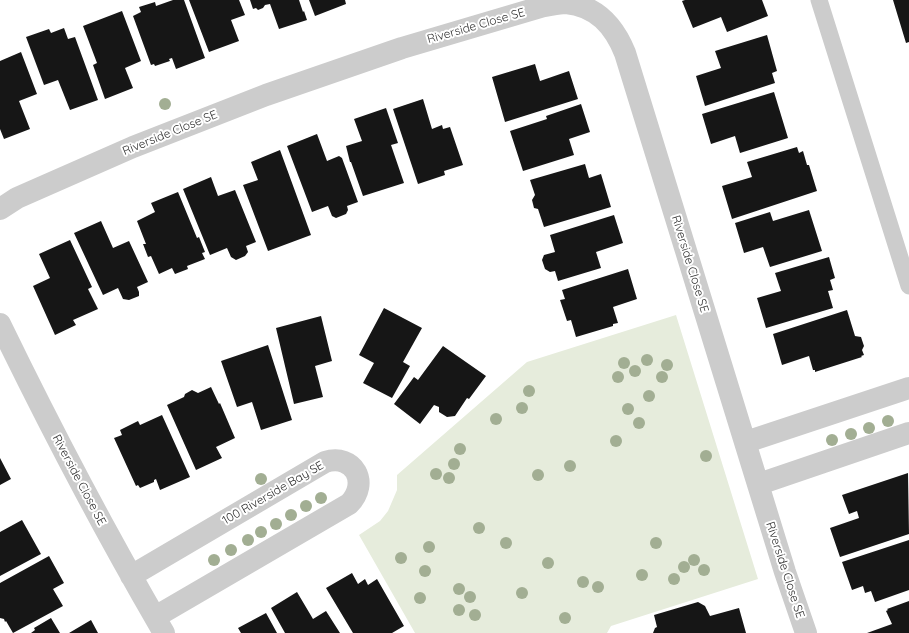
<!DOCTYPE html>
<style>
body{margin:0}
canvas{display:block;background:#fff}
</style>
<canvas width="909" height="633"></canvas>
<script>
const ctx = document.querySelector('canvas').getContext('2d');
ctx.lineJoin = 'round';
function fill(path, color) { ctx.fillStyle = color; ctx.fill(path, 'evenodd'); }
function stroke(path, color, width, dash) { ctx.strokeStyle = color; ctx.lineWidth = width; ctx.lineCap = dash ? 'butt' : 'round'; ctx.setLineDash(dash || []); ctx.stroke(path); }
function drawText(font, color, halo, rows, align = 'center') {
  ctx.font = font + ' Quicksand,sans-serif'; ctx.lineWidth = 4; ctx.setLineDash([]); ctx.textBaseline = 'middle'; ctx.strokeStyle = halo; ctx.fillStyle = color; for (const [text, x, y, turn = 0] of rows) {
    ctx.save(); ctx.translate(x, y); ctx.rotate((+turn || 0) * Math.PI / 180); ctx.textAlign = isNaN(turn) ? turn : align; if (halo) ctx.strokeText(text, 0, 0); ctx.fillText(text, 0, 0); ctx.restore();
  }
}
const green = new Path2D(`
 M676,315l82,264 -147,47 -4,7h-192l-56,-98 21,-14 8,-10 9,-21v-15l130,-113z`);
const building = new Path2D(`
 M173,0h11l21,58 -29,11 -4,-11 -3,1 1,2 -15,5 -1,-2 -3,1 -18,-49 8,-4 -2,-5 16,-5 1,4z
 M189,0h50l6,15 -14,5 8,21 -30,11z
 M250,0h49l4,12 1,-1 3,9 -28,9 -9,-25 -5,1 -2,3 -5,2 -2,-2 -3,1z
 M309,0h36l1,4 -31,12z
 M685,0h77l6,16 -41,16 -6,-15 -28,11 -11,-27z
 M893,0h16v42l-3,1z
 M122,11l19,50 -16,7 8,20 -28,11 -12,-34 4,-2 -14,-37z
 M64,28l4,11 7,-2 23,63 -28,10 -12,-30 -14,5 -18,-48 23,-8 2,4z
 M767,35l10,36 -5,2 3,10 -70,23 -9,-30 25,-8 -6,-17z
 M21,52l16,42 -18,7 11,28 -26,10 -4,-10v-68z
 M535,64l5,17 29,-10 9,28 -73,23 -13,-45z
 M774,92l14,46 -48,15 -5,-17 -24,8 -9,-30z
 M423,99l9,30 10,-4 1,4 7,-2 13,38 -19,6 1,4 -27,9 -25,-75z
 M581,104l9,28 -21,7 5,16 -51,16 -13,-40 37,-12 -1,-3z
 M386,108l12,35 -7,2 13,38 -41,13 -12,-34h-1l-4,-16 16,-5 -8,-22z
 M317,134l10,27 12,-5 3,2 16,44 -11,4 1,4 -2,4 -10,4 -4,-2 -4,-10 -16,6 -25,-66z
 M797,147l2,6 4,-2 4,14h2l8,26 -85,28 -10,-33 30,-9 -5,-15z
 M280,150l31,85 -43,16 -25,-66 15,-5 -7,-18z
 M585,164l4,14 12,-4 10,33 -67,20 -6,-18 -4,-1 -2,-8 3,-5 -5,-15z
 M211,177l7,19 17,-6 21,52 -10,4 2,6 -3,4 -9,4 -5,-3 -4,-9 -17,7 -27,-66z
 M178,192l19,46 2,-1 6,15 -3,1 3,6 -18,7 1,3 -13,5 -3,-6 -13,6 -8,-18 -3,1 -5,-13h3l-9,-23 18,-9 -4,-9z
 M809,210l13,41 -52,16 -7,-20 -19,6 -9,-30 35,-11 3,9z
 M614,215l9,28 -27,9 5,16 -43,13 -3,-10 -5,1 -5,-3 -3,-9 2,-5 11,-3 -5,-17z
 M101,221l12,27 16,-7 19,41 -11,5 2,5v4l-10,4 -6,-1 -5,-11 -15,7 -29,-62z
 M70,240l22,47 -4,2 10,20 -25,11 3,5 -21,10 -22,-49 17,-8 -11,-24z
 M829,257l6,21 -5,2 3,10 -5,1 5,17 -67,20 -9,-30 24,-7 -6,-18z
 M628,269l9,30 -24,8 5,16 -5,1v2l-37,11 -5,-17 -4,1 -7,-21 5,-1 -3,-9z
 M384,308l38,20 -19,34 7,4 -18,32 -29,-15 11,-20 -15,-8z
 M847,310l8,26 6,1 3,9 -2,4 2,5 -3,1 1,1 -47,15v-2h-2l-4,-14 -27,9 -9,-31z
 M321,316l11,45 -17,5 8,31 -29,7 -18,-76z
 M268,345l24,75 -31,10 -9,-28 -15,5 -16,-46z
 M443,346l43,30 -17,23 -2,-1 -12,18 -8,1 -8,-5v-5l-5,-2 -14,19 -26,-20 20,-27 4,3z
 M211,387l8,17 1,-1 15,35 -19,9 6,11 -26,12 -29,-65 17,-8 1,-3 7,-4 6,3z
 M162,415l28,62 -30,13 -4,-11 -2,1v2l-14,6 -2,-3 -2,1 -22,-48 8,-3 -2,-5 18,-9 2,4z
 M0,458l11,21 -11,6z
 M908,473l1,61 -69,23 -10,-29 29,-10 -2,-7 -8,3 -7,-19z
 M22,520l19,34 -41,22v-44z
 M909,540v50l-34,12 -4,-11 -6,2 -2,-7 -11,4 -10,-28z
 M49,556l15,27 -11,6 10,17 -50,27 -7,-12 -1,1 -1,-3 -4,-1v-35z
 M352,573l6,11 7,-5 3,6 9,-6 27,47 -12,7h-39l-27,-45z
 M297,592l16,27 13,-8 14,22h-55l-14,-25z
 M909,601v32h-42l25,-9 -6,-13 2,-1 -1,-1z
 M698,602l7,4 5,10 29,-8 7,25h-93l2,-5 2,-1 -3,-12z
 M266,613l11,20h-36l-3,-5z
 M51,618l9,15h-29l4,-3 -1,-2z
 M91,620l7,13h-29z`);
const lane = new Path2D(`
 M819,0l90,286`);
const street = new Path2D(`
 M0,209l17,-11 116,-51 133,-52 136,-47 142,-42c7,-1 15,-3 22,-3 31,3 48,23 59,50l160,519 21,61
 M0,324c51,105 105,208 164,309
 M746,442l163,-54
 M759,484l150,-51
 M131,576l194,-114c29,-9 45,21 24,42l-194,113`);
const trees = [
 [165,104],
 [647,360],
 [624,363],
 [667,365],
 [635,371],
 [618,377],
 [662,377],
 [529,391],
 [649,396],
 [522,408],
 [628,409],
 [496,419],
 [888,421],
 [639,423],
 [869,428],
 [851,434],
 [832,440],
 [616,441],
 [460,449],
 [706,456],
 [454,464],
 [570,466],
 [436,474],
 [538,475],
 [449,478],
 [261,479],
 [321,498],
 [306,506],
 [291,515],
 [276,524],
 [479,528],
 [261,532],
 [248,540],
 [506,543],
 [656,543],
 [429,547],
 [231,550],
 [401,558],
 [214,560],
 [694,560],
 [548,563],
 [684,567],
 [704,570],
 [425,571],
 [642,575],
 [674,579],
 [583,582],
 [598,587],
 [459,589],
 [522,593],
 [470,597],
 [420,598],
 [459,610],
 [475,615],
 [565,618]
];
const streetNames = [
 ["Riverside Close SE",476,26,-16],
 ["Riverside Close SE",170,133,-22],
 ["Riverside Close SE",690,264,73],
 ["Riverside Close SE",79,480,62],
 ["100 Riverside Bay SE",273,493,-30],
 ["Riverside Close SE",785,570,72]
];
fill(green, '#e6ecdc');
fill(building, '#161616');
stroke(lane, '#ccc', 17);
stroke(street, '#ccc', 22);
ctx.fillStyle = '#a2ae93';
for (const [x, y] of trees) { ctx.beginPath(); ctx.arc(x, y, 6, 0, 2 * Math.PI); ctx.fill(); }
drawText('12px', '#2f2f2f', '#fff', streetNames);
</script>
